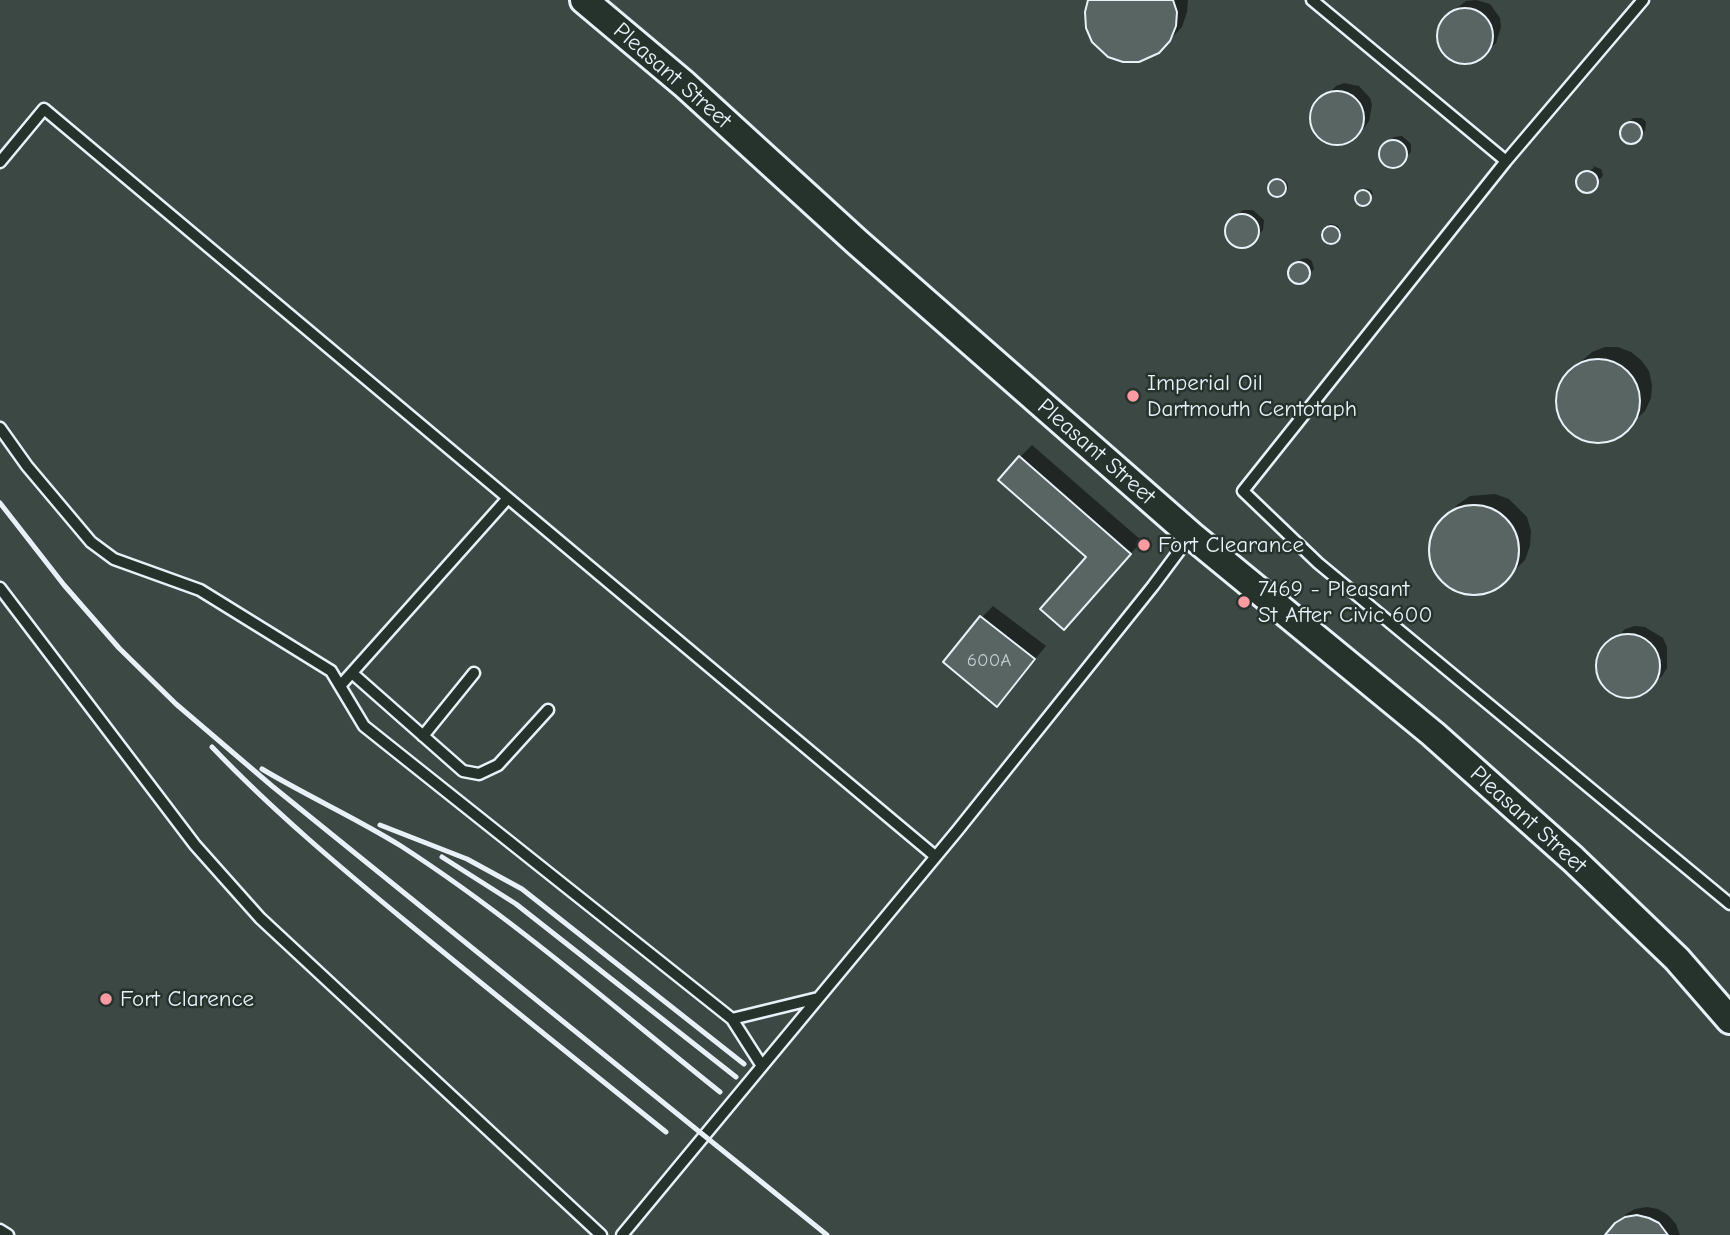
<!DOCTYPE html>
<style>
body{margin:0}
canvas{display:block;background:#2e3b35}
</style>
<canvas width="1730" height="1235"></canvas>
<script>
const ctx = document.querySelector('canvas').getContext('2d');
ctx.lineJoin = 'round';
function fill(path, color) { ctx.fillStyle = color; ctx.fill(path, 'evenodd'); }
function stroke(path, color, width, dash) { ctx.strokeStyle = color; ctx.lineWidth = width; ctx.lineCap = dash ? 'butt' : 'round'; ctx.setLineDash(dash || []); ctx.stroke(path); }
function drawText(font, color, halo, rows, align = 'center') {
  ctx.font = font + ' "Comic Neue",sans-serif'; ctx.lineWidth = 5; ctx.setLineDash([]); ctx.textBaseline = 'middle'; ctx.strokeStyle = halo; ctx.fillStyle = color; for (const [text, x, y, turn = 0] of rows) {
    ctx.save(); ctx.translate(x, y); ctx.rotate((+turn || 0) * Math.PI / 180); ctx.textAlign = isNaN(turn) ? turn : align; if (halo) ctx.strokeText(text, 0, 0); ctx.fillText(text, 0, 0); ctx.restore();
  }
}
const built = new Path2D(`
 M0,0h1730v1235h-1730z`);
const shadow = new Path2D(`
 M1090,0h98l-1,12 -5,15 -24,25z
 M1476,0l14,4 10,14 1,9 -5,16 -10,9 -14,10 -9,1 -17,-7 -8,-17v-9l4,-8 10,-10 14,-11z
 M1344,83l15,3 11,12 2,7 -3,16 -5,7 -9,9 -16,7 -17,-5 -9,-14 1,-17 22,-22z
 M1633,118h9l4,4 -1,9 -14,11 -6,-2 -3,-5v-6z
 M1402,136l9,8v8l-15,14h-7l-8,-9 1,-7 12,-13z
 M1593,166l8,3 2,6 -11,15 -6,1 -5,-3 -3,-4 3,-9 13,-7z
 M1270 187a9 9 0 1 1 18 0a9 9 0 1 1-18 0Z
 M1365,188l6,2 2,4 -6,9h-8l-3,-5z
 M1243,210h10l11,10 -1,10 -17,16 -10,-1 -9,-12 2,-9z
 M1323 233a9 9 0 1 1 18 0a9 9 0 1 1-18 0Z
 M1307,258l5,3 2,8 -10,12h-9l-4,-3v-8l10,-11z
 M1605,347h13l13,5 10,8 8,11 3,14 -1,13 -6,13 -23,22 -12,6 -13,2 -14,-3 -11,-7 -8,-10 -6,-12v-13l3,-13 8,-11 23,-20z
 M1032,445l110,96 -66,75 12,-59 -68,-100z
 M1495,494l14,5 18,18 4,14 -1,15 -5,14 -24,24 -19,9h-15l-14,-5 -16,-15 -6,-15v-15l4,-13 22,-25 13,-9z
 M993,606l53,40 -49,58 -16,-86z
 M1635,626l10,1 18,11 4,9v21l-5,8 -19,17 -8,3 -19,-2 -15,-13 -3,-9 3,-19 24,-24z
 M1647,1207l11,2 10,6 8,9 4,11h-71l17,-21 9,-5z`);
const building = new Path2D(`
 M1088,0h85l4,12 -1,14 -6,15 -11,12 -20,9h-16l-15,-5 -16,-15 -6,-14 -1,-16z
 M1437 36a28 28 0 1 1 56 0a28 28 0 1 1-56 0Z
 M1310 118a27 27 0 1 1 54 0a27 27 0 1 1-54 0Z
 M1620 133a11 11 0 1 1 22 0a11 11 0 1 1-22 0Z
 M1379 154a14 14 0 1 1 28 0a14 14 0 1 1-28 0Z
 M1576 182a11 11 0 1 1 22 0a11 11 0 1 1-22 0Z
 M1268 188a9 9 0 1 1 18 0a9 9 0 1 1-18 0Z
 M1355 198a8 8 0 1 1 16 0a8 8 0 1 1-16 0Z
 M1225 231a17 17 0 1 1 34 0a17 17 0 1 1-34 0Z
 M1322 235a9 9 0 1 1 18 0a9 9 0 1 1-18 0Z
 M1288 273a11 11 0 1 1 22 0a11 11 0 1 1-22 0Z
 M1556 401a42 42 0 1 1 84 0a42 42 0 1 1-84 0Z
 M1019,456l112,98 -67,76 -24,-21 46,-52 -88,-77z
 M1429 550a45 45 0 1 1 90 0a45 45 0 1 1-90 0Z
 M980,616l55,43 -38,48 -54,-45z
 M1596 666a32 32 0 1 1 64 0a32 32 0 1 1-64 0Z
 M1637,1215l12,3 10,5 9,12h-63l10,-12 10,-6z`);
const service = new Path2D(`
 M1312,0l194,161
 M1643,0l-137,161 -263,330 75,72 412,341
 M0,162l44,-53 891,747
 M0,428l27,38 64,76 23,17 86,31 131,81 33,55 368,293
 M0,588l195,257 65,73 341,317
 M352,673l111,98 16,3 19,-9 50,-55
 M340,686l168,-188
 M423,736l51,-63
 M762,1066l-30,-47 86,-21
 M0,1230l8,5
 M622,1235l335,-404 196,-245 38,-51`);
const secondary = new Path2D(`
 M584,0l100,84 173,158 334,293 242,199 140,125 104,100 53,61`);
const rail = new Path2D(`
 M0,503l64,82 55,63 57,56 96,82 555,449
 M212,747c61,64 129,121 197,177 85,70 171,139 257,208
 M262,769c45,27 94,49 139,77 113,73 215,163 319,246
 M380,825l87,34 55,30 222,175
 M442,857l74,47 220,173`);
const markers = [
 [1133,396,7,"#ff9aa2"],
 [1144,545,7,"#ff9aa2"],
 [1244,602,7,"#ff9aa2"],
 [106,999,7,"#ff9aa2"]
];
const numberNames = [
 ["600A",989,661]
];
const streetNames = [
 ["Pleasant Street",672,76,41],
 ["Pleasant Street",1096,452,41],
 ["Pleasant Street",1528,820,42]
];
const poiNames = [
 ["Imperial Oil",1147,383],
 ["Dartmouth Centotaph",1147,409],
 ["Fort Clearance",1158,545],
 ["7469 - Pleasant",1258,589],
 ["St After Civic 600",1258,615],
 ["Fort Clarence",120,999]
];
fill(built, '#3b4843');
fill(shadow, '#0007');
fill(building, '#596563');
stroke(building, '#e8f1f8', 2);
stroke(service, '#e8f1f8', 15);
stroke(secondary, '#e8f1f8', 32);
stroke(service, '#26332d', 10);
stroke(secondary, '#26332d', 26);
stroke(rail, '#e8f1f8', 5);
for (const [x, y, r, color] of markers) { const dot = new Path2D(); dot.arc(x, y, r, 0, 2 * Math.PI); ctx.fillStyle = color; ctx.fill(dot); stroke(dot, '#26332d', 2.5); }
drawText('19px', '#c4ced3', null, numberNames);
drawText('23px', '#e8f1f8', '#26332d', streetNames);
drawText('23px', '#e8f1f8', '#26332d', poiNames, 'left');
</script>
